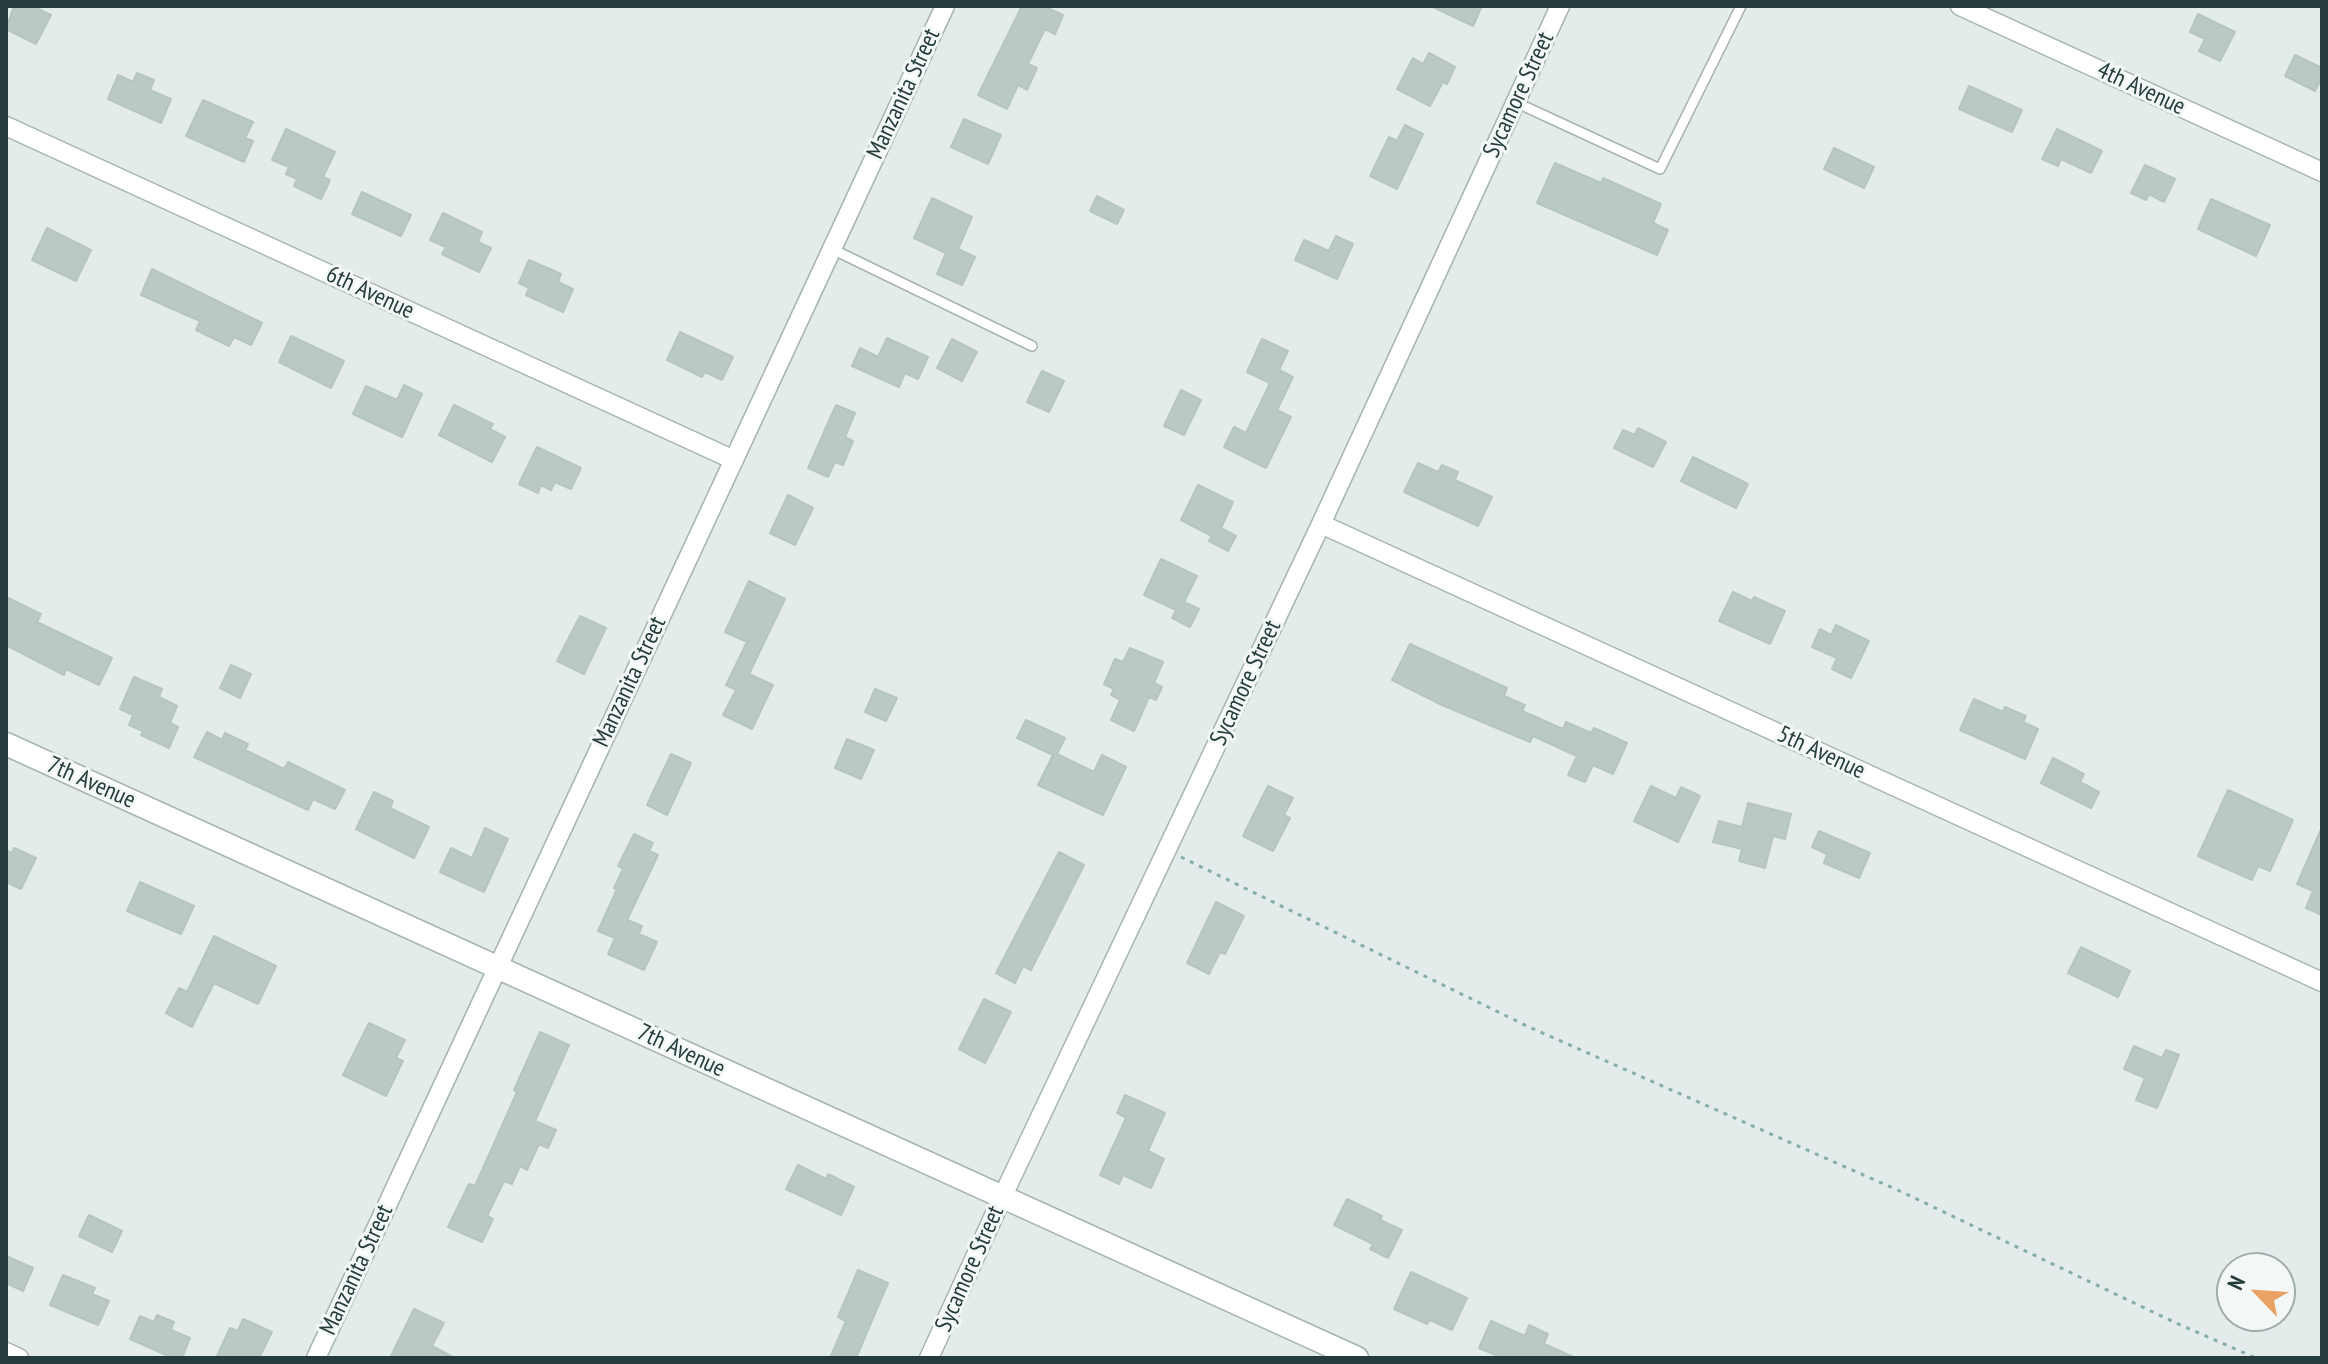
<!DOCTYPE html>
<style>
body{margin:0}
#map{position:relative;width:2328px;height:1364px;overflow:hidden;background:#e3ecea;font-family:"PT Sans Narrow",sans-serif}
canvas{display:block}
.frame{position:absolute;inset:0;border:8px solid #243c3b;pointer-events:none}
.north{position:absolute;left:2216px;top:1252px;width:80px;height:80px;box-sizing:border-box;background:#f3f8f7;border:2px solid #a0adac;border-radius:50%;rotate:295deg;font-size:22px;font-weight:700;line-height:32px;text-align:center;color:#243c3b}
.north::after{content:'';display:block;margin:auto;width:28px;height:36px;background:#e9a263;clip-path:polygon(50% 0,100% 100%,50% 72%,0 100%)}
</style>
<div id="map">
<canvas width="2328" height="1364"></canvas>
<div class="frame"></div>
<div class="north">N</div>
</div>
<script>
const ctx = document.querySelector('canvas').getContext('2d');
ctx.lineJoin = 'round';
function fill(path, color) { ctx.fillStyle = color; ctx.fill(path, 'evenodd'); }
function stroke(path, color, width, dash) { ctx.strokeStyle = color; ctx.lineWidth = width; ctx.lineCap = dash ? 'butt' : 'round'; ctx.setLineDash(dash || []); ctx.stroke(path); }
function drawText(font, color, halo, rows, align = 'center') {
  ctx.font = font + ' "PT Sans Narrow",sans-serif'; ctx.lineWidth = 6; ctx.setLineDash([]); ctx.textBaseline = 'middle'; ctx.strokeStyle = halo; ctx.fillStyle = color; for (const [text, x, y, turn = 0] of rows) {
    ctx.save(); ctx.translate(x, y); ctx.rotate((+turn || 0) * Math.PI / 180); ctx.textAlign = isNaN(turn) ? turn : align; if (halo) ctx.strokeText(text, 0, 0); ctx.fillText(text, 0, 0); ctx.restore();
  }
}
const building = new Path2D(`
 M14,6h18l19,9 -15,29 -30,-15z
 M1022,6h21l20,9 -8,19 -10,-5 -17,35 9,4 -10,22 -9,-5 -11,24 -29,-14z
 M1431,6h51l-9,20z
 M2198,14l37,18 -15,29 -21,-10 6,-12 -15,-7z
 M1429,53l26,14 -8,17 -4,-2 -13,24 -33,-17 16,-31 10,6z
 M2295,55l27,13v9l-7,14 -30,-15z
 M137,73l17,7 -4,10 21,9 -10,24 -53,-24 10,-24 15,7z
 M1969,86l53,24 -10,22 -53,-23z
 M203,100l50,22 -8,16 8,3 -9,21 -58,-26z
 M964,119l37,16 -13,29 -37,-17z
 M1405,125l18,9 -26,55 -27,-13 19,-39 8,4z
 M286,129l49,23 -12,25 7,3 -9,19 -27,-13 3,-7 -11,-5 3,-7 -17,-7z
 M2057,129l45,22 -11,22 -30,-14 -3,7 -16,-7z
 M1834,148l40,19 -10,21 -40,-19z
 M1555,163l46,20 2,-5 58,26 -8,19 15,7 -11,25 -120,-52z
 M2145,165l30,14 -11,23 -15,-8 -3,6 -15,-7z
 M362,192l49,23 -10,21 -49,-22z
 M1097,196l27,14 -7,14 -27,-13z
 M932,198l40,19 -14,32 17,8 -13,28 -25,-11 9,-21 -32,-15z
 M2211,199l59,26 -14,31 -58,-27z
 M443,213l39,19 -4,10 13,6 -12,24 -37,-18 4,-7 -16,-7z
 M47,228l44,22 -15,31 -44,-21z
 M1336,236l17,8 -16,35 -42,-19 9,-20 25,11z
 M529,260l32,14 -3,8 15,7 -10,23 -37,-17 3,-7 -10,-5z
 M152,269l110,54 -11,22 -17,-8 -5,9 -33,-16 4,-9 -59,-26z
 M680,332l53,25 -11,23 -17,-8 -3,5 -35,-17z
 M291,336l53,25 -13,27 -52,-26z
 M887,338l41,19 -10,22 -13,-6 -6,14 -47,-21 8,-18 18,9z
 M952,339l25,13 -15,29 -25,-13z
 M1262,339l26,12 -9,19 14,7 -16,33 14,7 -25,51 -42,-21 10,-20 12,6 24,-50 -23,-11z
 M1042,371l22,10 -15,31 -22,-10z
 M404,385l18,9 -20,43 -49,-23 13,-28 31,14z
 M1181,390l20,10 -17,35 -20,-9z
 M454,405l39,19 -3,5 15,8 -13,25 -53,-27z
 M836,405l19,8 -10,24 8,4 -10,24 -8,-3 -7,15 -20,-9z
 M1638,428l28,14 -13,25 -39,-19 9,-18 12,5z
 M537,447l44,21 -10,21 -16,-7 -4,8 -10,-5 -3,8 -19,-9z
 M1693,457l55,27 -12,24 -55,-27z
 M1418,463l20,9 4,-7 16,7 -3,8 37,17 -14,29 -74,-34z
 M1198,485l35,17 -12,26 15,8 -8,15 -19,-10 3,-5 -31,-16z
 M788,495l25,13 -18,37 -25,-12z
 M1161,559l36,17 -13,26 15,7 -9,18 -18,-9 4,-8 -32,-15z
 M749,581l36,18 -36,75 24,11 -21,44 -29,-14 13,-25 -10,-5 21,-43 -22,-10z
 M1733,592l19,9 2,-4 31,14 -15,33 -51,-23z
 M6,597l35,17 -4,8 75,36 -13,27 -33,-16 -2,6 -58,-30z
 M580,616l26,12 -22,46 -27,-13z
 M1836,625l33,16 -18,37 -19,-9 5,-11 -25,-11 8,-18 11,6z
 M1410,644l97,44 -3,8 21,9 -3,6 41,18 3,-7 25,11 3,-5 33,15 -14,31 -20,-9 -8,17 -17,-7 9,-19 -44,-20 -3,6 -88,-37 -50,-25z
 M1130,648l33,14 -9,21 8,4 -6,13 -7,-3 -15,34 -23,-11 9,-20 -9,-5 3,-6 -10,-5 11,-25 8,3z
 M231,665l20,9 -11,24 -20,-10z
 M134,677l28,12 -3,8 18,9 -7,17 8,4 -9,21 -28,-13 2,-4 -14,-6 4,-10 -13,-6z
 M875,689l22,9 -11,23 -21,-9z
 M1974,699l29,13 2,-5 21,9 -3,6 15,7 -13,30 -65,-29z
 M1026,720l39,18 -8,16 37,18 8,-17 24,12 -23,48 -65,-30 15,-30 -36,-17z
 M207,732l15,8 3,-7 23,11 -3,6 39,19 4,-7 57,28 -10,19 -22,-10 -5,11 -114,-53z
 M847,739l27,11 -13,29 -26,-11z
 M671,754l20,9 -24,52 -20,-10z
 M2053,758l31,16 -4,8 19,10 -8,16 -50,-25z
 M1268,786l25,12 -9,17 6,3 -17,33 -30,-15z
 M1651,786l25,12 5,-11 19,9 -22,46 -44,-21z
 M2228,790l65,30 -23,51 -12,-5 -6,14 -54,-24z
 M374,792l19,9 -3,7 39,19 -15,31 -58,-29z
 M1748,803l43,11 -6,25 -12,-3 -8,32 -26,-7 3,-12 -29,-7 6,-21 23,6z
 M2322,827v88l-16,-7 7,-17 -16,-7z
 M485,828l23,11 -24,53 -44,-20 11,-24 21,10z
 M1819,831l51,22 -11,25 -35,-15 3,-9 -15,-7z
 M634,834l19,9 -4,8 9,4 -31,65 15,6 -3,8 18,8 -13,28 -36,-16 7,-16 -17,-7 19,-42 -3,-1 9,-19 -5,-3z
 M14,848l22,10 -15,31 -15,-7v-32l6,3z
 M1059,852l25,13 -53,105 -8,-4 -8,17 -19,-10z
 M140,882l54,24 -13,28 -54,-23z
 M1216,902l28,14 -19,38 -5,-2 -11,22 -22,-11z
 M214,936l62,30 -18,38 -44,-21 -22,44 -26,-14 13,-25 8,4z
 M2081,947l49,24 -12,26 -50,-24z
 M984,999l27,13 -26,51 -26,-14z
 M369,1023l36,17 -9,18 7,3 -17,35 -43,-21z
 M540,1032l29,13 -34,76 21,9 -8,18 -9,-4 -12,26 -7,-4 -8,18 -8,-3 -17,35 6,3 -11,23 -34,-15 21,-43 6,2 42,-94 -3,-2z
 M2134,1046l28,12 4,-8 13,5 -22,53 -21,-8 9,-22 -21,-9z
 M1125,1095l40,18 -17,38 16,8 -13,29 -28,-13 -4,9 -19,-9 26,-57 -9,-5z
 M798,1165l28,14 2,-5 26,13 -13,28 -55,-26z
 M1347,1199l35,17 -2,4 22,10 -14,28 -18,-9 3,-5 -39,-19z
 M89,1215l33,16 -10,21 -33,-16z
 M6,1256l27,12 -10,23 -17,-8z
 M858,1270l30,13 -32,75h-26l16,-37 -8,-4z
 M1411,1272l56,26 -15,32 -22,-10 -3,4 -33,-15z
 M63,1275l32,13 -3,6 17,7 -11,24 -48,-20z
 M414,1309l30,14 -12,23 23,12h-65z
 M157,1315l17,7 -3,8 19,8 -8,20h-9l-43,-19 10,-23 14,6z
 M243,1319l29,13 -13,26h-43l14,-30 8,3z
 M1491,1321l34,15 4,-11 19,9 -4,10 32,14h-73l-24,-10z`);
const path = new Path2D(`
 M1181,857l348,170 373,165 274,131 80,35`);
const service = new Path2D(`
 M1515,102l145,67 81,-163
 M832,249l200,97`);
const minor = new Path2D(`
 M1960,6l362,166
 M6,126l728,334
 M1321,524l1001,458
 M6,1352l13,6
 M316,1358l629,-1352
 M929,1358l79,-173 313,-661 239,-518`);
const tertiary = new Path2D(`
 M6,744l1351,614`);
const streetNames = [
 ["4th Avenue",2141,89,25],
 ["Manzanita Street",904,94,-65],
 ["Sycamore Street",1519,95,-65],
 ["6th Avenue",370,293,25],
 ["Manzanita Street",630,682,-65],
 ["Sycamore Street",1246,683,-65],
 ["5th Avenue",1821,753,25],
 ["7th Avenue",91,783,24],
 ["7th Avenue",681,1051,25],
 ["Sycamore Street",970,1269,-66],
 ["Manzanita Street",357,1270,-65]
];
fill(building, '#bbc9c6');
stroke(building, '#b6c5c2', 2);
stroke(service, '#a6b4b2', 12);
stroke(minor, '#a6b4b2', 21);
stroke(tertiary, '#a6b4b2', 25);
stroke(path, '#85adaa', 3, [4, 6]);
stroke(service, '#fff', 9);
stroke(minor, '#fff', 18);
stroke(tertiary, '#fff', 22);
drawText('24px', '#243c3b', '#f3f8f7', streetNames);
</script>
